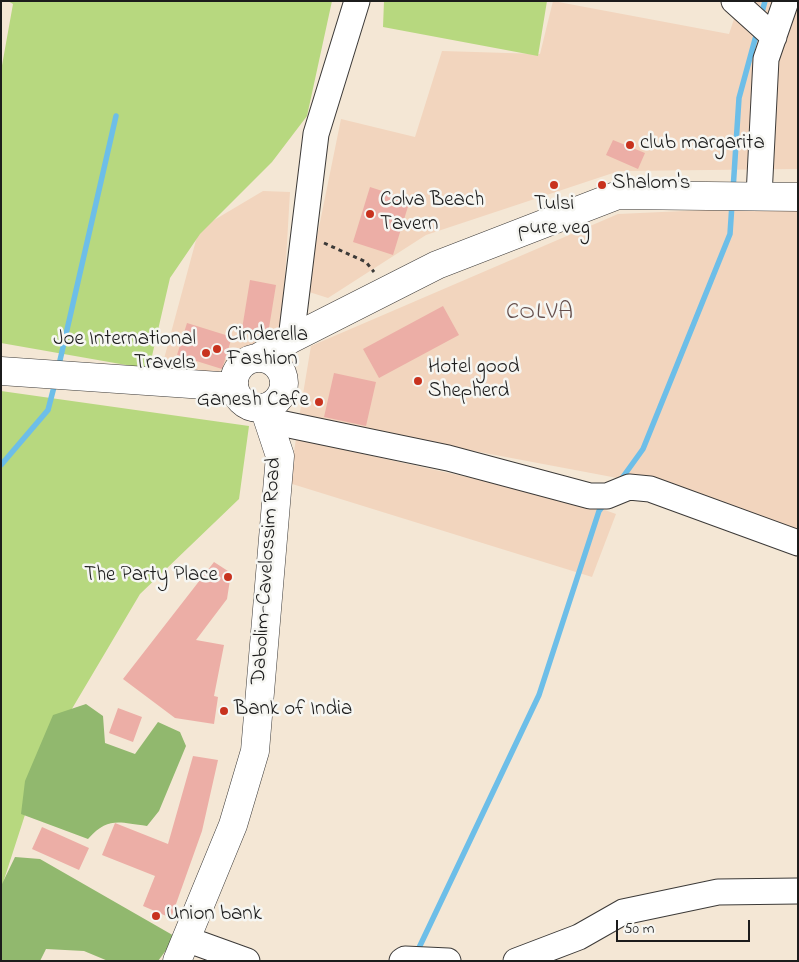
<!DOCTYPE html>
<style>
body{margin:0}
#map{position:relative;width:799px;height:962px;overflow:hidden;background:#f4e7d5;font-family:"Indie Flower",sans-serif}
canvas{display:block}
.frame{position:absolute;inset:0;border:2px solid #1c1c1c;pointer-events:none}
.scale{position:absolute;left:616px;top:920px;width:134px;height:22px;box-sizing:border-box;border:2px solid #1c1c1c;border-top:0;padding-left:6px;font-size:15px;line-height:18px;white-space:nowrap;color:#1c1c1c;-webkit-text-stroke:4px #f6f6f2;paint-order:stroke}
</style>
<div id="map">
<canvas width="799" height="962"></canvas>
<div class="frame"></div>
<div class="scale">50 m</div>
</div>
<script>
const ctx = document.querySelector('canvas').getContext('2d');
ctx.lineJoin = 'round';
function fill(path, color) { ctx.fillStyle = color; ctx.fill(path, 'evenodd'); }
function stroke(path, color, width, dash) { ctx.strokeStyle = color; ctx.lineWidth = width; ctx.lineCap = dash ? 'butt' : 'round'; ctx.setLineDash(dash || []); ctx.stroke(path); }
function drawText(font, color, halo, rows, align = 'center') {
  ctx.font = font + ' "Indie Flower",sans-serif'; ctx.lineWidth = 5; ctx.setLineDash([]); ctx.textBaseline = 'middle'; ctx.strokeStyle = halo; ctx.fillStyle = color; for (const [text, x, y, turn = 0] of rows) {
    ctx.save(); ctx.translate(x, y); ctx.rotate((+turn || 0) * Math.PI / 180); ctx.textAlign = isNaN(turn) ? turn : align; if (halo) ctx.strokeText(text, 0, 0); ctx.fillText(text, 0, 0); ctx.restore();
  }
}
const built = new Path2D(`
 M553,1l176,33 11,-33h58v168l-179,2 -193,64 -98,63 -22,-7 35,-172 74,18 27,-86 98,3z
 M263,191l27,1 -8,136 -66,45 -55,-3 38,-141z
 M794,206l4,1v324l-170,-51 -329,-62 12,-72 307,-132z
 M296,439l292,65 28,10 -24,63 -303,-94z`);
const green = new Path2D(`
 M8,1h324l-25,115 -35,46 -72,72 -30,44 -21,91 -148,-26v-272l12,-67z
 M384,1h163l-9,55 -155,-29z
 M1,391l248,35 -10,73 -99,95 -96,162 -43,133z`);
const forest = new Path2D(`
 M86,704l17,12 2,27 30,11 23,-32 22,10 6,14 -27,65 -12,15c-28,-3 -38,-10 -59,13l-67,-25 4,-33 28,-66z
 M15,857l25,2 136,78 -18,24h-50l-24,-10 -38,-2 -6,12h-39v-75z`);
const stream = new Path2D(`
 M761,16l4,-15
 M733,190l6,-92 18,-66
 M58,369l58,-253
 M1,465l47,-55 7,-27
 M620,481l23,-32 87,-215 2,-30
 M417,952l122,-257 60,-184 6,-8`);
const building = new Path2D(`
 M613,140l32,13 -7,16 -32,-14z
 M370,187l40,13 -17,55 -40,-13z
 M250,280l26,5 -8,49 -26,-5z
 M443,306l16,29 -80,43 -16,-29z
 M187,323l45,14 -10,32 -45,-14z
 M334,373l42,9 -10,44 -42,-9z
 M214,562l17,11 -4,26 -31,41 28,5 -10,51 4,1 -4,27 -39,-6 -52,-39z
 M118,708l24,9 -9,25 -24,-9z
 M193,756l25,4 -16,71 -31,87 -28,-12 12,-30 -53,-21 13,-32 53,21z
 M42,827l47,21 -10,22 -47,-21z`);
const path = new Path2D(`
 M324,243l42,19 8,10`);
const minor = new Path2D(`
 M734,1l40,36
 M759,196l7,-137 20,-58
 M291,339l25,-205 41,-133
 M270,421l178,37 142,38h17l22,-9 21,2 148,54
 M186,939l61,22
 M402,961l3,-2 43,2
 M516,961l63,-24 44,-25 95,-20 80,-1`);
const major = new Path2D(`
 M259,357l32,-18 146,-74 181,-70 180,2
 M234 383a25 25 0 1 1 50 0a25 25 0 1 1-50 0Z
 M1,371l233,16
 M177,961l56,-136 22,-74 25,-295 -16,-48`);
const markers = [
 [630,145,5,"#c8321e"],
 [554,185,5,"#c8321e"],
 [602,185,5,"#c8321e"],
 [370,214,5,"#c8321e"],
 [217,349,5,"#c8321e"],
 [206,353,5,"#c8321e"],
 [418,381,5,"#c8321e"],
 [319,402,5,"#c8321e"],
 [228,577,5,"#c8321e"],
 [224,711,5,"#c8321e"],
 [156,916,5,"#c8321e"]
];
const poiNames = [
 ["club margarita",640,145],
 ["Shalom's",612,185],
 ["Colva Beach",380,202],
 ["Tavern",380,226],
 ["Tulsi",554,206,"center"],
 ["pure veg",554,230,"center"],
 ["Cinderella",227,337],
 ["Fashion",227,361],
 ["Joe International",196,341,"right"],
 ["Travels",196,365,"right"],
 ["Hotel good",428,369],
 ["Shepherd",428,393],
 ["Ganesh Cafe",309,402,"right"],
 ["The Party Place",218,577,"right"],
 ["Bank of India",234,711],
 ["Union bank",166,916]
];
const streetNames = [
 ["Dabolim-Cavelossim Road",268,571,-86]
];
const quarterNames = [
 ["COLVA",540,314]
];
fill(built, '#f2d5be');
fill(green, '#b7d87f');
fill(forest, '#91b86e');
stroke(stream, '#6dbee8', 5.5);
fill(building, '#ecaea6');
stroke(minor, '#3c3a38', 27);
stroke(major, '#3c3a38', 29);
stroke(path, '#3c3a38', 3, [4, 4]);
stroke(minor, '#fff', 25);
stroke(major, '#fff', 28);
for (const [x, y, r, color] of markers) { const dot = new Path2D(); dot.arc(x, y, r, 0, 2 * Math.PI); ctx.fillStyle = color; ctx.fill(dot); stroke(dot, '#f6f6f2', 2); }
drawText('21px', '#1c1c1c', '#f6f6f2', poiNames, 'left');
drawText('21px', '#1c1c1c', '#f6f6f2', streetNames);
ctx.letterSpacing = '1px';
drawText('24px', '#654f4c', '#f6f6f2', quarterNames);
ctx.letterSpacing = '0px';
</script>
